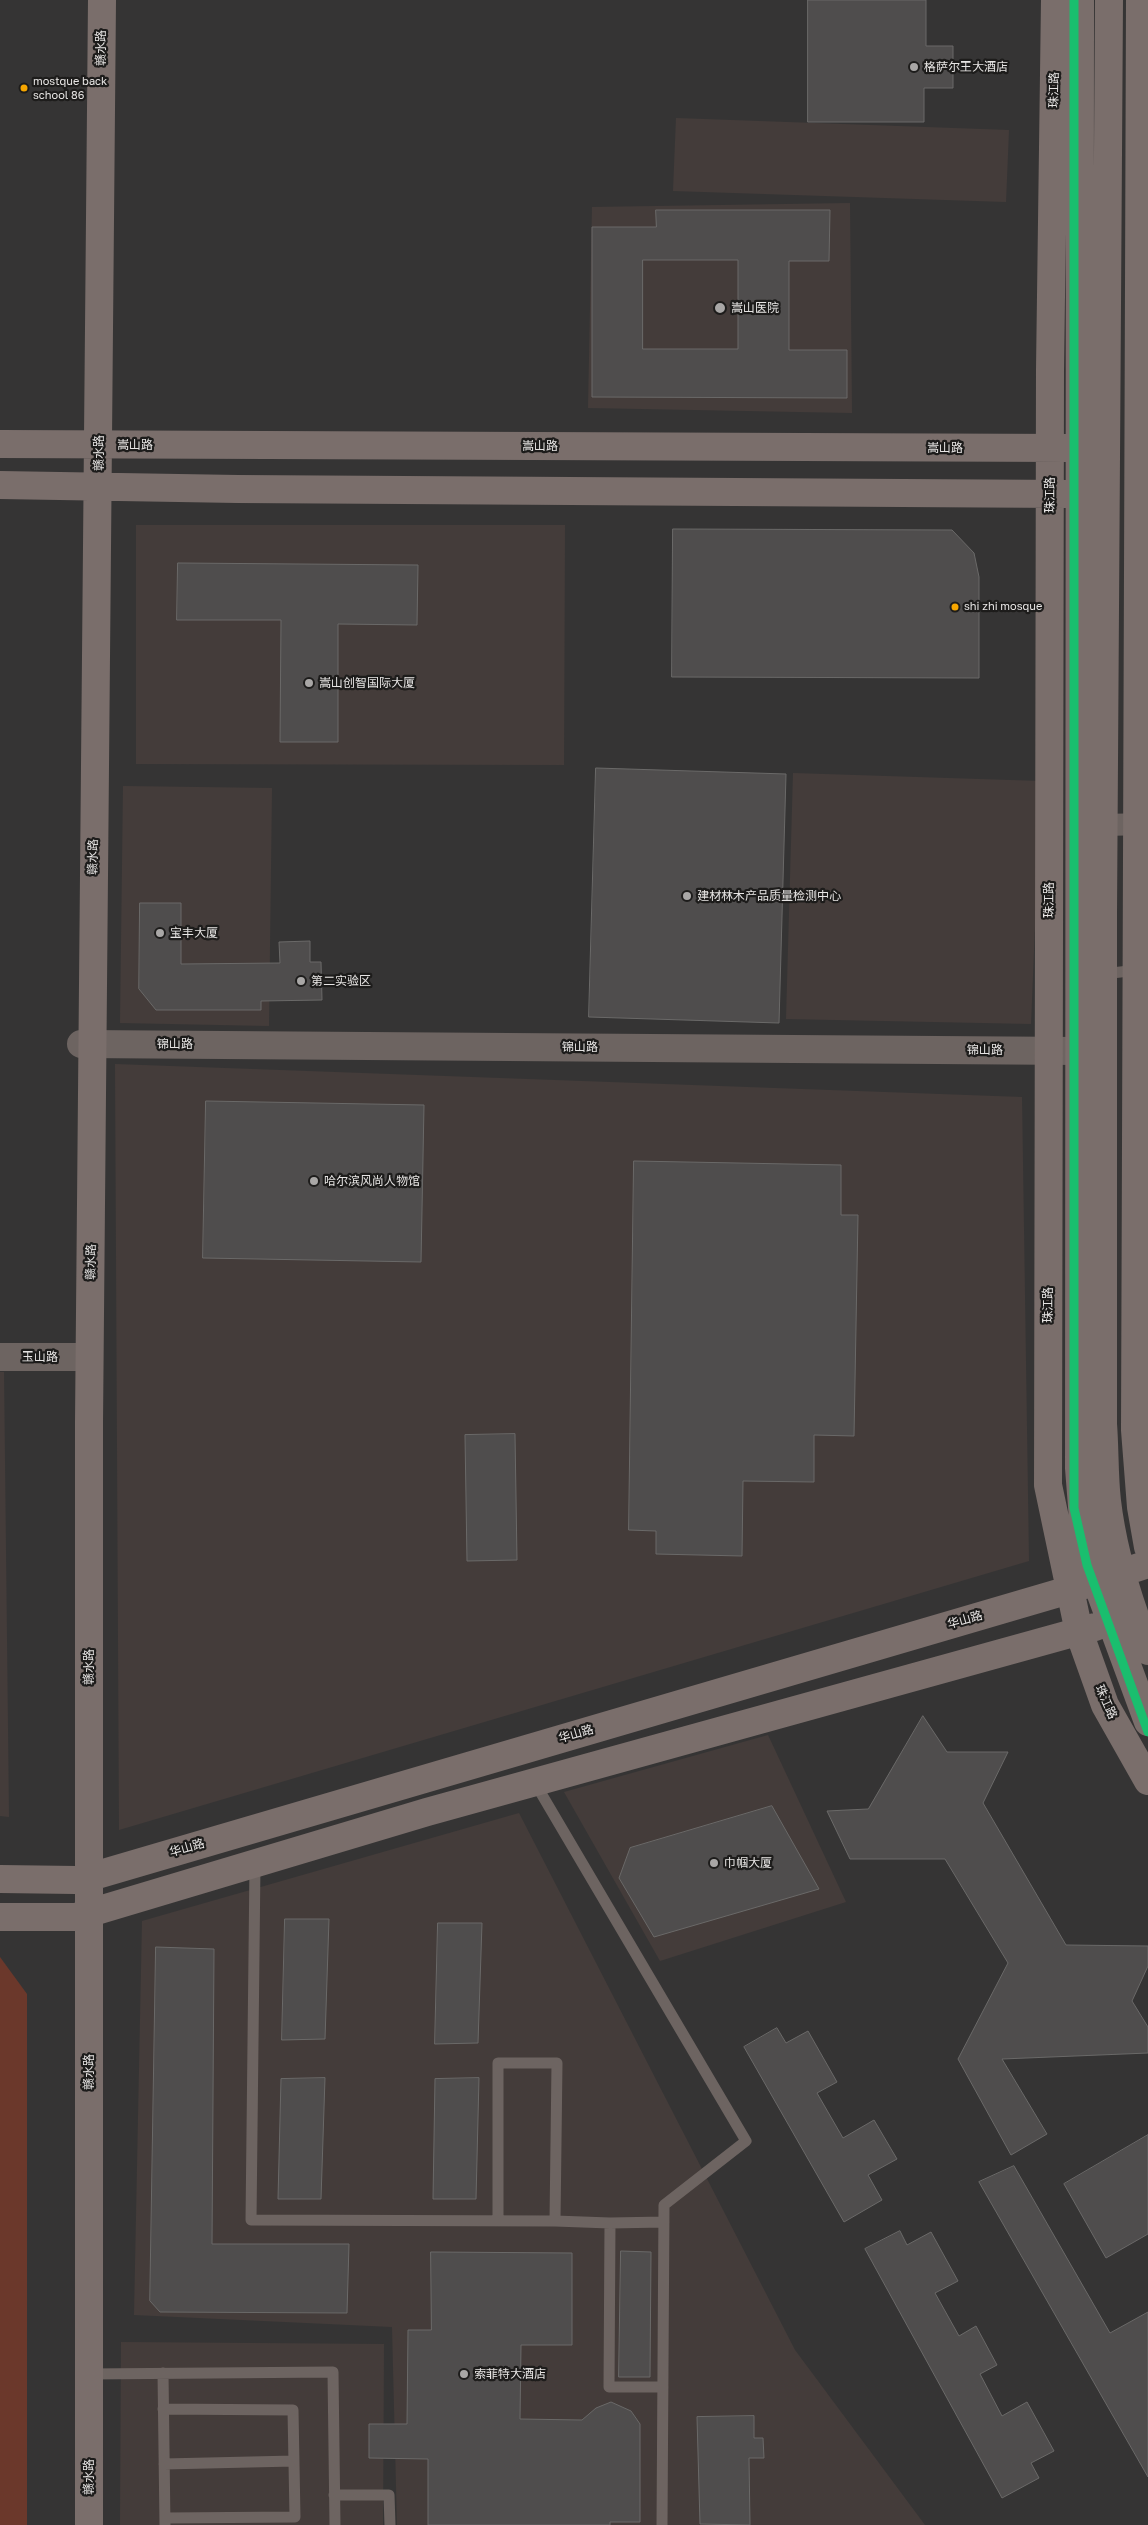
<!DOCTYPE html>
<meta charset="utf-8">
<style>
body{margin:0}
canvas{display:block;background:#353434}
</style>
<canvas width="1148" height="2525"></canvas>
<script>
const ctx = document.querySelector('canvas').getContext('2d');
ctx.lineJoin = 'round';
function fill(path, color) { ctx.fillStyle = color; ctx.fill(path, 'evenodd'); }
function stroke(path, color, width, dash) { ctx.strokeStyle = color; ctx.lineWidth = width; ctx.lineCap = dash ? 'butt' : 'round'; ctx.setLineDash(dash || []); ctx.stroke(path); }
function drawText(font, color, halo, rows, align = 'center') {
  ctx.font = font + ' "Golos Text","Noto Sans SC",sans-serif'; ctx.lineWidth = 4.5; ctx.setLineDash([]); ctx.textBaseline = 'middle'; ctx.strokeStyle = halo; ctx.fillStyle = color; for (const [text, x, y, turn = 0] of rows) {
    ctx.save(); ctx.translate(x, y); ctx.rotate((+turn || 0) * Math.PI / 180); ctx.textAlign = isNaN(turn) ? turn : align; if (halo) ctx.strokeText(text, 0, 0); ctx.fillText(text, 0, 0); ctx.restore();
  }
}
const built = new Path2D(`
 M676,118l333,12 -3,72 -333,-11z
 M850,203l2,210 -264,-5 4,-201z
 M136,525h429l-1,240 -428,-1z
 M793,773l248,8 -10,243 -245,-5z
 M123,786l149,2 -3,238 -149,-3z
 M115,1064l907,33 7,464 -910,269z
 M0,1372h4l5,445 -9,-1z
 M768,1735l78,167 -186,59 -96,-169z
 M519,1813l276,537 130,175h-528l-5,-198 -258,-12 8,-394z
 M121,2342l263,2 -1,181h-263z`);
const green = new Path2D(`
 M0,1957l27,37v531h-27z`);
const building = new Path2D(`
 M808,0h118v46h27v42h-29v34h-116z
 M656,210h174l-1,51h-40v89h58v48l-255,-1v-170h64zM643,260h95v89h-95z
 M673,529l279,1 22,23 5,24v101l-307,-1z
 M178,563l240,2 -1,60 -79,-1v118h-58l1,-122h-104z
 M596,768l190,6 -7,249 -190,-6z
 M140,903h41v61l99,-1 -1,-21 31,-1v21h11l1,38 -61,1v9h-105l-17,-21z
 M206,1101l218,4 -3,157 -218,-4z
 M634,1161l207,4v50h17l-4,221 -40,-1v47l-71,-1 -1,75 -86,-2v-23l-27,-1z
 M515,1434l2,126 -50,1 -2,-126z
 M923,1716l24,36h61l-25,51 83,142 82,1v20l-16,35 16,26v26l-146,6 45,75 -36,21 -53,-96 50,-96 -63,-104h-95l-23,-48 41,-2z
 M772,1806l47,83 -165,48 -35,-59 11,-30z
 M285,1919h44l-4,120 -43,1z
 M438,1923h44l-4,120 -43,1z
 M156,1947l58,2 -2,295h137l-2,69 -187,-1 -10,-11z
 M777,2028l9,15 22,-12 29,51 -20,11 26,45 31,-18 23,39 -29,16 14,25 -38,22 -100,-175z
 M325,2078l-4,121h-43l3,-120z
 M479,2078l-3,121h-43l2,-120z
 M1148,2135v99l-42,24 -42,-74z
 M1014,2166l96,167 38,-21v165l-169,-295z
 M900,2231l7,14 24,-13 27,49 -23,12 24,43 17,-10 21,39 -17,9 22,42 25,-14 27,49 -23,12 8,15 -37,20 -137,-249z
 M621,2251l30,1 -1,125h-31z
 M431,2252l141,1v92h-51l-1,74 62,1 14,-12 15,-6 20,9 9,13v98h-30v3h-182v-66l-59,-1v-34h38l1,-94h23z
 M754,2416v22h9l1,20h-15l1,67 -50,-1 -3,-107z`);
const service = new Path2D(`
 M1103,974l35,-4
 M535,1783l211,358 -82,64 -2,320
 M255,1864l-4,356 304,1 2,-158h-59v158
 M555,2221l55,2 -1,164h54
 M610,2223l54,-1
 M163,2373l2,152
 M89,2374l244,-2 2,153
 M163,2409l130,1 2,107 -130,1
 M164,2464l130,-3
 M334,2495h55l1,30`);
const minor = new Path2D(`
 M1103,825l45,-1`);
const tertiary = new Path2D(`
 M81,1044l998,7
 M0,1357h79`);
const secondary = new Path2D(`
 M1055,0l-5,370 -2,1115 31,147 26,73 43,76
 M1080,0l-1,1468 4,51 13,62 52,141
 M1109,0l-6,911v513c2,25 1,51 4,77 6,51 22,102 41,150
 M1140,0l-5,1430 6,77 7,40
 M0,444l1069,4
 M0,485l238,4 830,5
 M0,1879l76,1 14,-3 979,-287 79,-26
 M0,1917h76l351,-105 668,-185
 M89,2525v-1103l13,-1422`);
const metro1 = new Path2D(`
 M1074,0v1508l13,57 61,167`);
const markers = [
 [914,67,5,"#a9a7a6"],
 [24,88,4.5,"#f7a600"],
 [720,308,6,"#a9a7a6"],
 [955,607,4.5,"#f7a600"],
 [309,683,5,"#a9a7a6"],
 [687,896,5,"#a9a7a6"],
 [160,933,5,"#a9a7a6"],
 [301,981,5,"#a9a7a6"],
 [314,1181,5,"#a9a7a6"],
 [714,1863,5,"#a9a7a6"],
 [464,2374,5,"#a9a7a6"]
];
const busNames = [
 ["mostque back",33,82],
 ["school 86",33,96],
 ["shi zhi mosque",964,607]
];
const streetNames = [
 ["赣水路",101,48,-90],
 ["珠江路",1054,90,-89],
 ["嵩山路",135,445],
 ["嵩山路",540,446],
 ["嵩山路",945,448],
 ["赣水路",99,453,-90],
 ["珠江路",1050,495,-90],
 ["赣水路",93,857,-89],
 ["珠江路",1049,900,-90],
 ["锦山路",175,1044],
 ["锦山路",580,1047],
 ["锦山路",985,1050],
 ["赣水路",91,1262,-89],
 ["珠江路",1048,1305,-90],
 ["玉山路",40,1357],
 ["华山路",965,1620,-16],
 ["赣水路",89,1667,-90],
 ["珠江路",1106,1702,66],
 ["华山路",576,1734,-16],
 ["华山路",187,1848,-16],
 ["赣水路",89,2072,-90],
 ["赣水路",89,2477,-90]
];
const poiNames = [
 ["格萨尔王大酒店",924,67],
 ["嵩山医院",731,308],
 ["嵩山创智国际大厦",319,683],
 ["建材林木产品质量检测中心",697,896],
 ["宝丰大厦",170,933],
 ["第二实验区",311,981],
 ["哈尔滨风尚人物馆",324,1181],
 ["巾帼大厦",724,1863],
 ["索菲特大酒店",474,2374]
];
fill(built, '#443c3a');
fill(green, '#6b382b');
fill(building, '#4f4d4d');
stroke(building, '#6a6968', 1);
stroke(service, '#6d6461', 11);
stroke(minor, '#6d6461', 22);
stroke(tertiary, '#6d6461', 28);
stroke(secondary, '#7a6e6b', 28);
stroke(metro1, '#1abe6e', 9);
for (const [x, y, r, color] of markers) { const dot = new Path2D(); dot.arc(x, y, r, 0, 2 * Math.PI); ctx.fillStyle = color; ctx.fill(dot); stroke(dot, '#1d1c1b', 2); }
drawText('11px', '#e7e5e4', '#1d1c1b', busNames, 'left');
drawText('12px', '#e7e5e4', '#1d1c1b', streetNames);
drawText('12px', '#e7e5e4', '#1d1c1b', poiNames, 'left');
</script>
